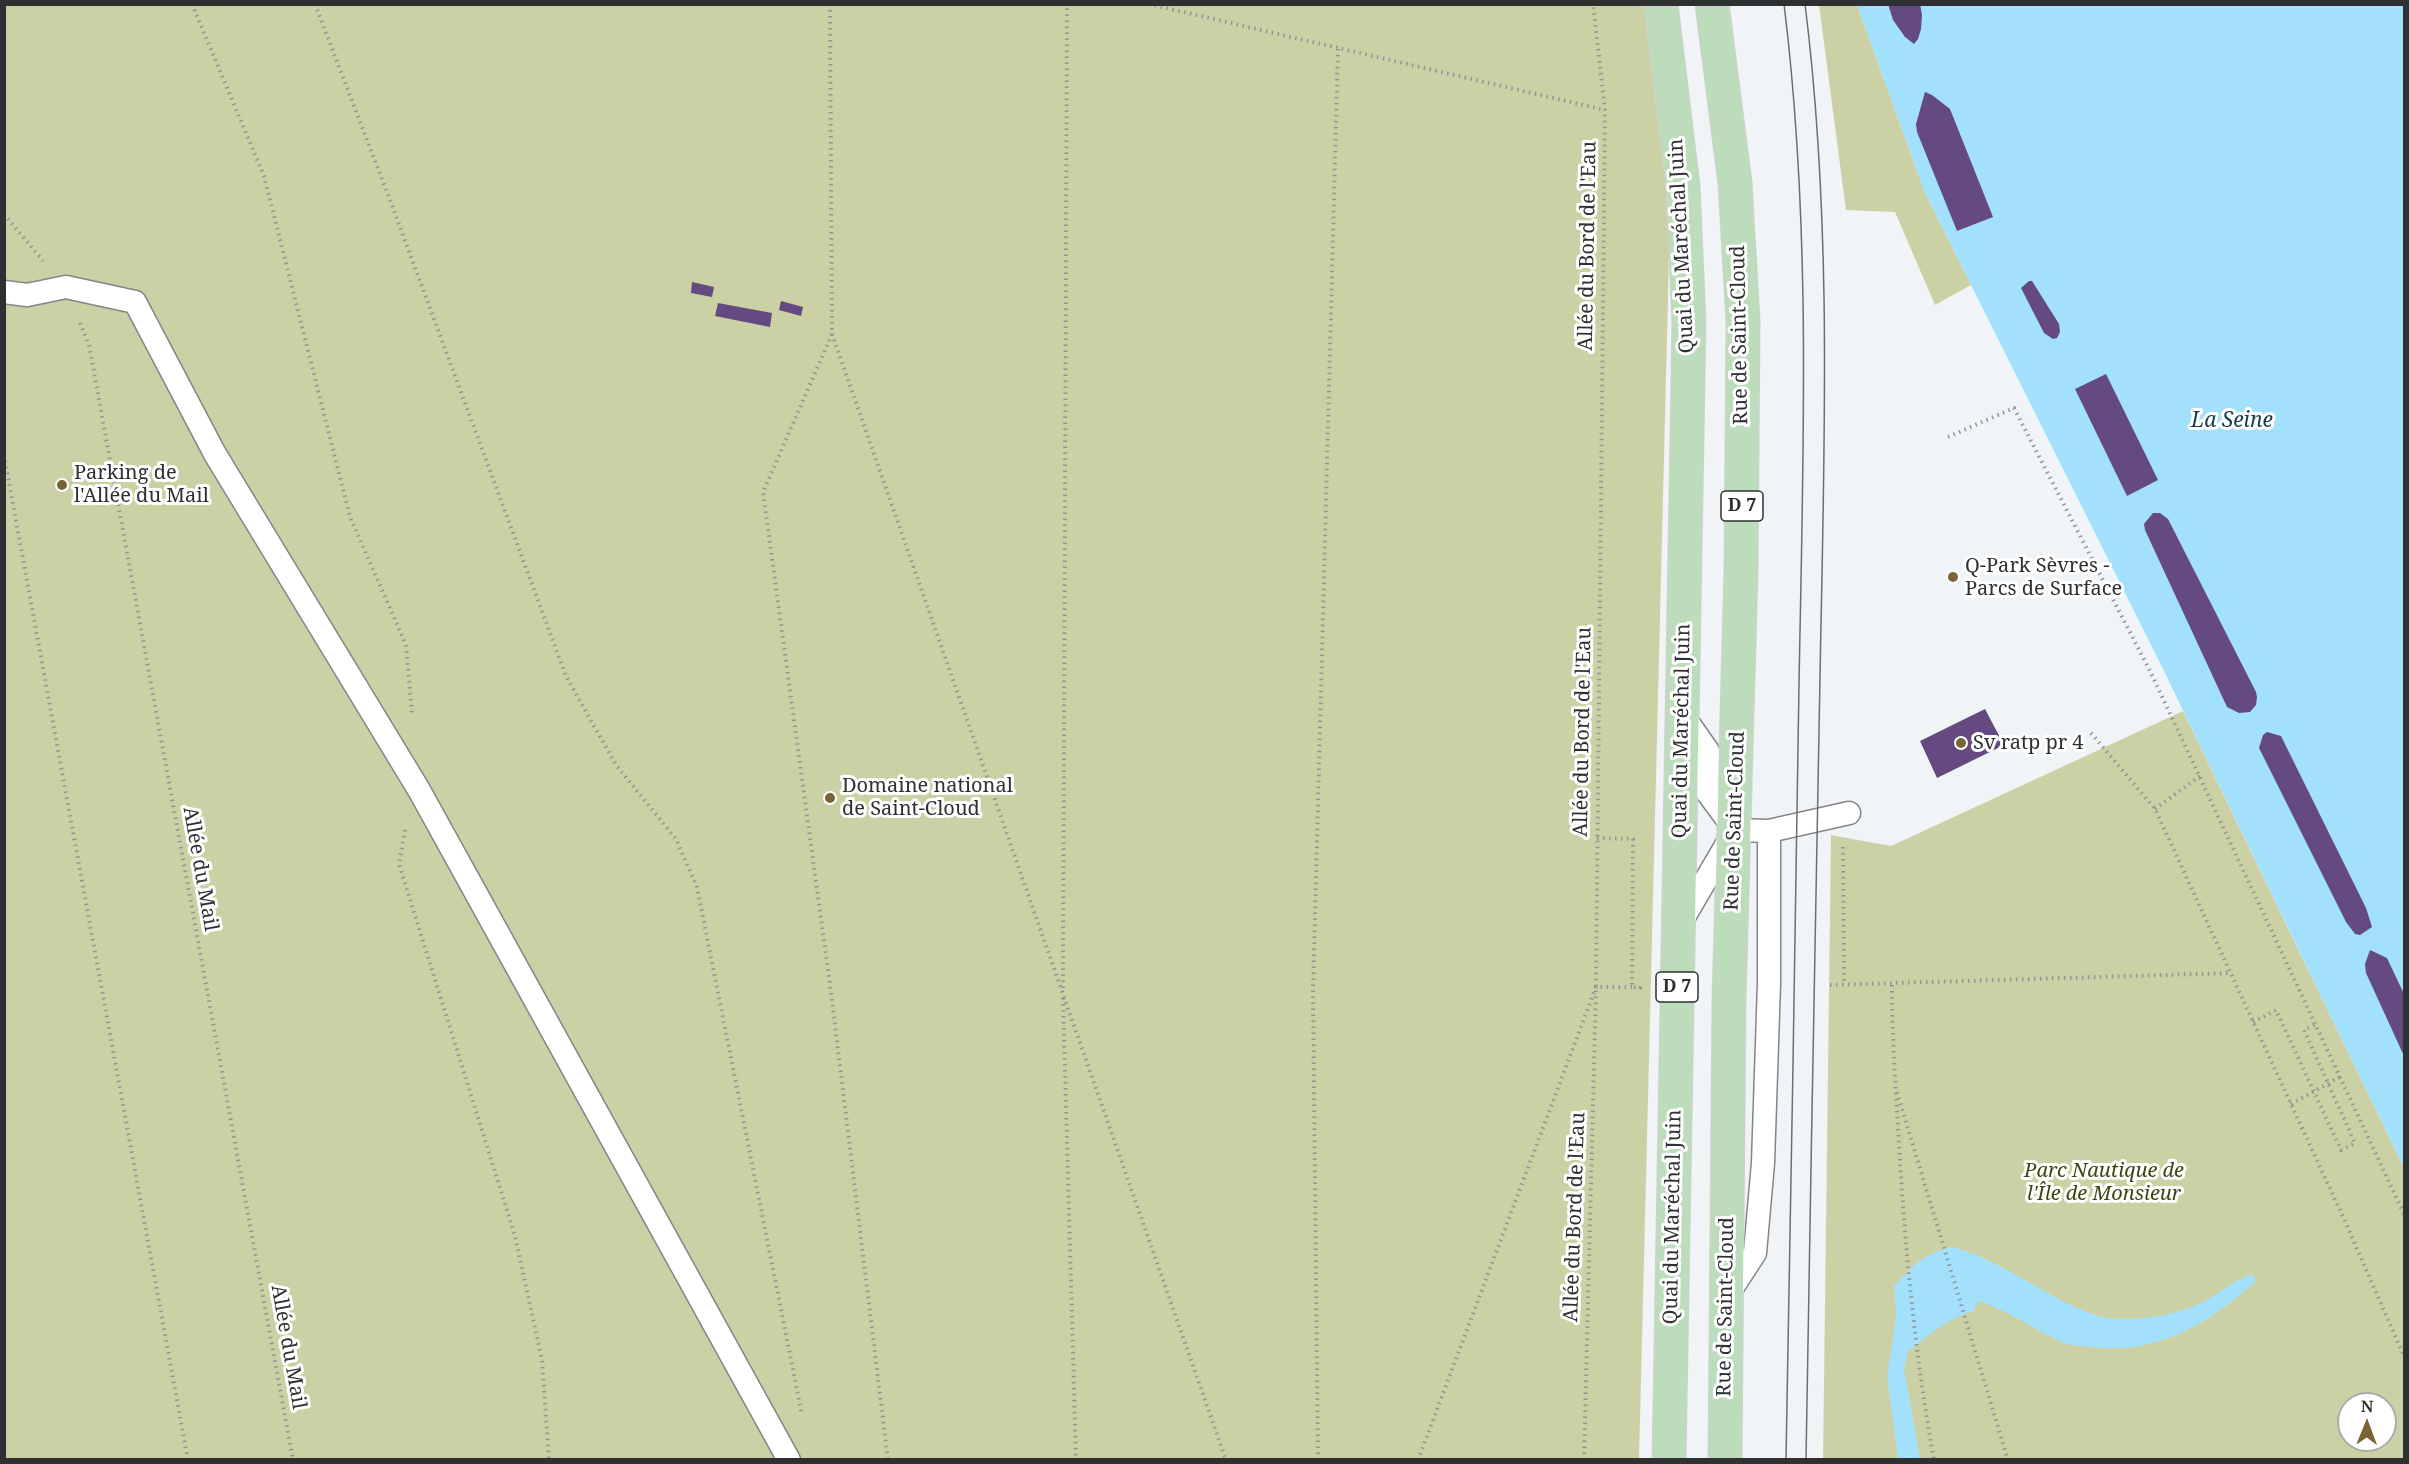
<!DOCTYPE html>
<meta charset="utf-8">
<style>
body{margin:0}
#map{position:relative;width:2409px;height:1464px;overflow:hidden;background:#f1f4f7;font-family:"Noto Serif",serif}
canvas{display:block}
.frame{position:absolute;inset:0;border:6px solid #2f3031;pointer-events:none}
.north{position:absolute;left:2337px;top:1392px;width:60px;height:60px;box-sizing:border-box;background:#fff;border:2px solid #acacad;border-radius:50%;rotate:1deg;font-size:16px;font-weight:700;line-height:24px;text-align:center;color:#2f3031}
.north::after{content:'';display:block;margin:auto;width:21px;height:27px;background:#786533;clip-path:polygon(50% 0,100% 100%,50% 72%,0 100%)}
</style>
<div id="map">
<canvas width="2409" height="1464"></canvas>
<div class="frame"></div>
<div class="north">N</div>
</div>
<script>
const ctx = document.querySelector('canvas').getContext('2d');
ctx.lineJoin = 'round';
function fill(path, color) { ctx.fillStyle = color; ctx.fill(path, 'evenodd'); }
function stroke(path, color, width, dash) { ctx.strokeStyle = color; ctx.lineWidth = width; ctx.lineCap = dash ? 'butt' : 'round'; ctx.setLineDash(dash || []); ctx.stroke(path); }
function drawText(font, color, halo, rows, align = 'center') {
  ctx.font = font + ' "Noto Serif",serif'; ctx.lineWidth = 6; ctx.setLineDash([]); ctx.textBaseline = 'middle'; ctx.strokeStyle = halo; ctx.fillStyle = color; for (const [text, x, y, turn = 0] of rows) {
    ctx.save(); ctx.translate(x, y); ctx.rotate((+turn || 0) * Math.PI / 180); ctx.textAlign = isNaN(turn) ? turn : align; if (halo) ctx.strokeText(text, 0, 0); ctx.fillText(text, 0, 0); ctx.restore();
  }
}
const green = new Path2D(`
 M5,5h1649l18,131 -33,1323 -1634,1z
 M1819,5h38l68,188 46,92 -36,20 -40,-93 -49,-2z
 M2183,711l221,457v291l-581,1 8,-625 60,11zM2349,1404h36v36h-36z`);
const water = new Path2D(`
 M1857,5h547v1163l-241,-499 -238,-476z
 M1953,1247c52,14 94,52 145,69 19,6 59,2 78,-4 11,-3 24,-8 34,-14 15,-9 27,-20 44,-24l1,8c-47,42 -100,74 -164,65 -9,-1 -19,-1 -27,-4 -30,-13 -55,-33 -87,-42l-3,10c-26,6 -45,25 -66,41l-4,17 16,90h-22l-11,-83 9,-58 -2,-32c21,-22 28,-32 59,-39z`);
const building = new Path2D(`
 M1888,4h32l2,11 -1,14 -3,10 -4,5 -9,-7 -12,-17z
 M1925,92l7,3 18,14 43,108 -36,14 -40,-99 -1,-8z
 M2029,281h3l27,43 1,8 -3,6 -4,1 -9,-6 -23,-45z
 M692,282l22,5 -2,10 -21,-4z
 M781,301l22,6 -2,9 -22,-6z
 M718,303l54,10 -2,14 -55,-11z
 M2106,374l52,106 -31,16 -52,-107z
 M2153,513h7l8,6 88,173 1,5 -1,8 -6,7 -11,1 -12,-6 -82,-177 -1,-6z
 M1985,709l19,36 -67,33 -17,-37z
 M2267,732l14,4 85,172 6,19 -12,8 -5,-1 -9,-12 -87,-174 4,-13z
 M2370,950l17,8 17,36v62l-38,-83 -1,-9z`);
const path = new Path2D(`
 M192,4l72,172 86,341 56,128 6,70
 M315,4l75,196 176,476 50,89 60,74 21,48 105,528
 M830,4l2,330 394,1126
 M1149,4l456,106
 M4,214l39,47
 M80,323l9,22 204,1115
 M832,334l-69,158 68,500 57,468
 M1948,437l66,-29 137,265 253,541
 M4,455l184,1005
 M2091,733l64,76 189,410 60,137
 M4,751v4
 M2155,809l45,-33
 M405,830l-6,34 116,372 27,124 7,100
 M1597,838l36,1 -1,148 8,1v-2
 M1843,847l1,137
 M1830,985l401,-12
 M1892,985c0,53 4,106 7,159 6,105 16,211 35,316
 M1063,988l4,-984
 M1063,998l13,462
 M2253,1022l23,-12 65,140 14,-7 -51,-113 12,-6
 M1897,1092l111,368
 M2291,1104l49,-27
 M1318,1460l-5,-467 25,-945
 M1418,1460l178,-473h36
 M1584,1460l12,-473 9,-877 -12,-106`);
const service = new Path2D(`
 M4,292l23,3 39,-8 69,15 80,152 204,336 370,670
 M1735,830l34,1 80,-18
 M1680,924l55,-94 -28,-38 1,-41 -26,-37
 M1727,1296l28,-43 8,-90 6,-180v-152`);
const primary = new Path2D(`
 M1661,4l22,182 6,136 -20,1138
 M1712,4l23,179 8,138 -2,250 -12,430 -4,459`);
const tram = new Path2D(`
 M1784,4c28,226 19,453 15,680 -4,259 -8,517 -13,776
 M1805,4c28,223 19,449 15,673 -6,261 -9,522 -14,783`);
const markers = [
 [62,485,6,"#786533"],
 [1953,577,6,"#786533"],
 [1961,743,6,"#786533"],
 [830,798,6,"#786533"]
];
const shields = [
 [1742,506,42],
 [1677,987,42]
];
const shieldNames = [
 ["D 7",1742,506],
 ["D 7",1677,987]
];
const streetNames = [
 ["Allée du Bord de l'Eau",1588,246,-89],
 ["Quai du Maréchal Juin",1682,246,-93],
 ["Rue de Saint-Cloud",1740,335,-91],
 ["Quai du Maréchal Juin",1682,731,-89],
 ["Allée du Bord de l'Eau",1583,732,-89],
 ["Rue de Saint-Cloud",1735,821,-88],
 ["Allée du Mail",200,869,80],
 ["Allée du Bord de l'Eau",1575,1217,-88],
 ["Quai du Maréchal Juin",1673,1217,-89],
 ["Rue de Saint-Cloud",1726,1307,-89],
 ["Allée du Mail",288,1347,80]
];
const poiNames = [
 ["Parking de",74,473],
 ["l'Allée du Mail",74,496],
 ["Q-Park Sèvres -",1965,566],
 ["Parcs de Surface",1965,589],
 ["Sv ratp pr 4",1973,743],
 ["Domaine national",842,786],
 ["de Saint-Cloud",842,809]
];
const parkNames = [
 ["Parc Nautique de",2104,1171],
 ["l'Île de Monsieur",2104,1194]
];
const waterNames = [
 ["La Seine",2232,421]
];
fill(green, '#cbd1a5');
fill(water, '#a3e0fc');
fill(building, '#644a81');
stroke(service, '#848588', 25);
stroke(primary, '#d1d1d2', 35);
stroke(path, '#929496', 4, [1.5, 4.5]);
stroke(service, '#fff', 22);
stroke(primary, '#bcdcbb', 33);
stroke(tram, '#6d6e70', 1.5);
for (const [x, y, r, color] of markers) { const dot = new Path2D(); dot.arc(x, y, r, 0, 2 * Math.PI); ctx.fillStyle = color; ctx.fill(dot); stroke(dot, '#fff', 2); }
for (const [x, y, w] of shields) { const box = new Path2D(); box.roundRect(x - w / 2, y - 15, w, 30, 4.5); ctx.fillStyle = '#fff'; ctx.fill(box); stroke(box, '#2f3031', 1.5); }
drawText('bold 18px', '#2f3031', null, shieldNames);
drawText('20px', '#2f3031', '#fff', streetNames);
drawText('20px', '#2f3031', '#fff', poiNames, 'left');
drawText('italic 20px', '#3f4410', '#fff', parkNames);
drawText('italic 21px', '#193c4b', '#fff', waterNames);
</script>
